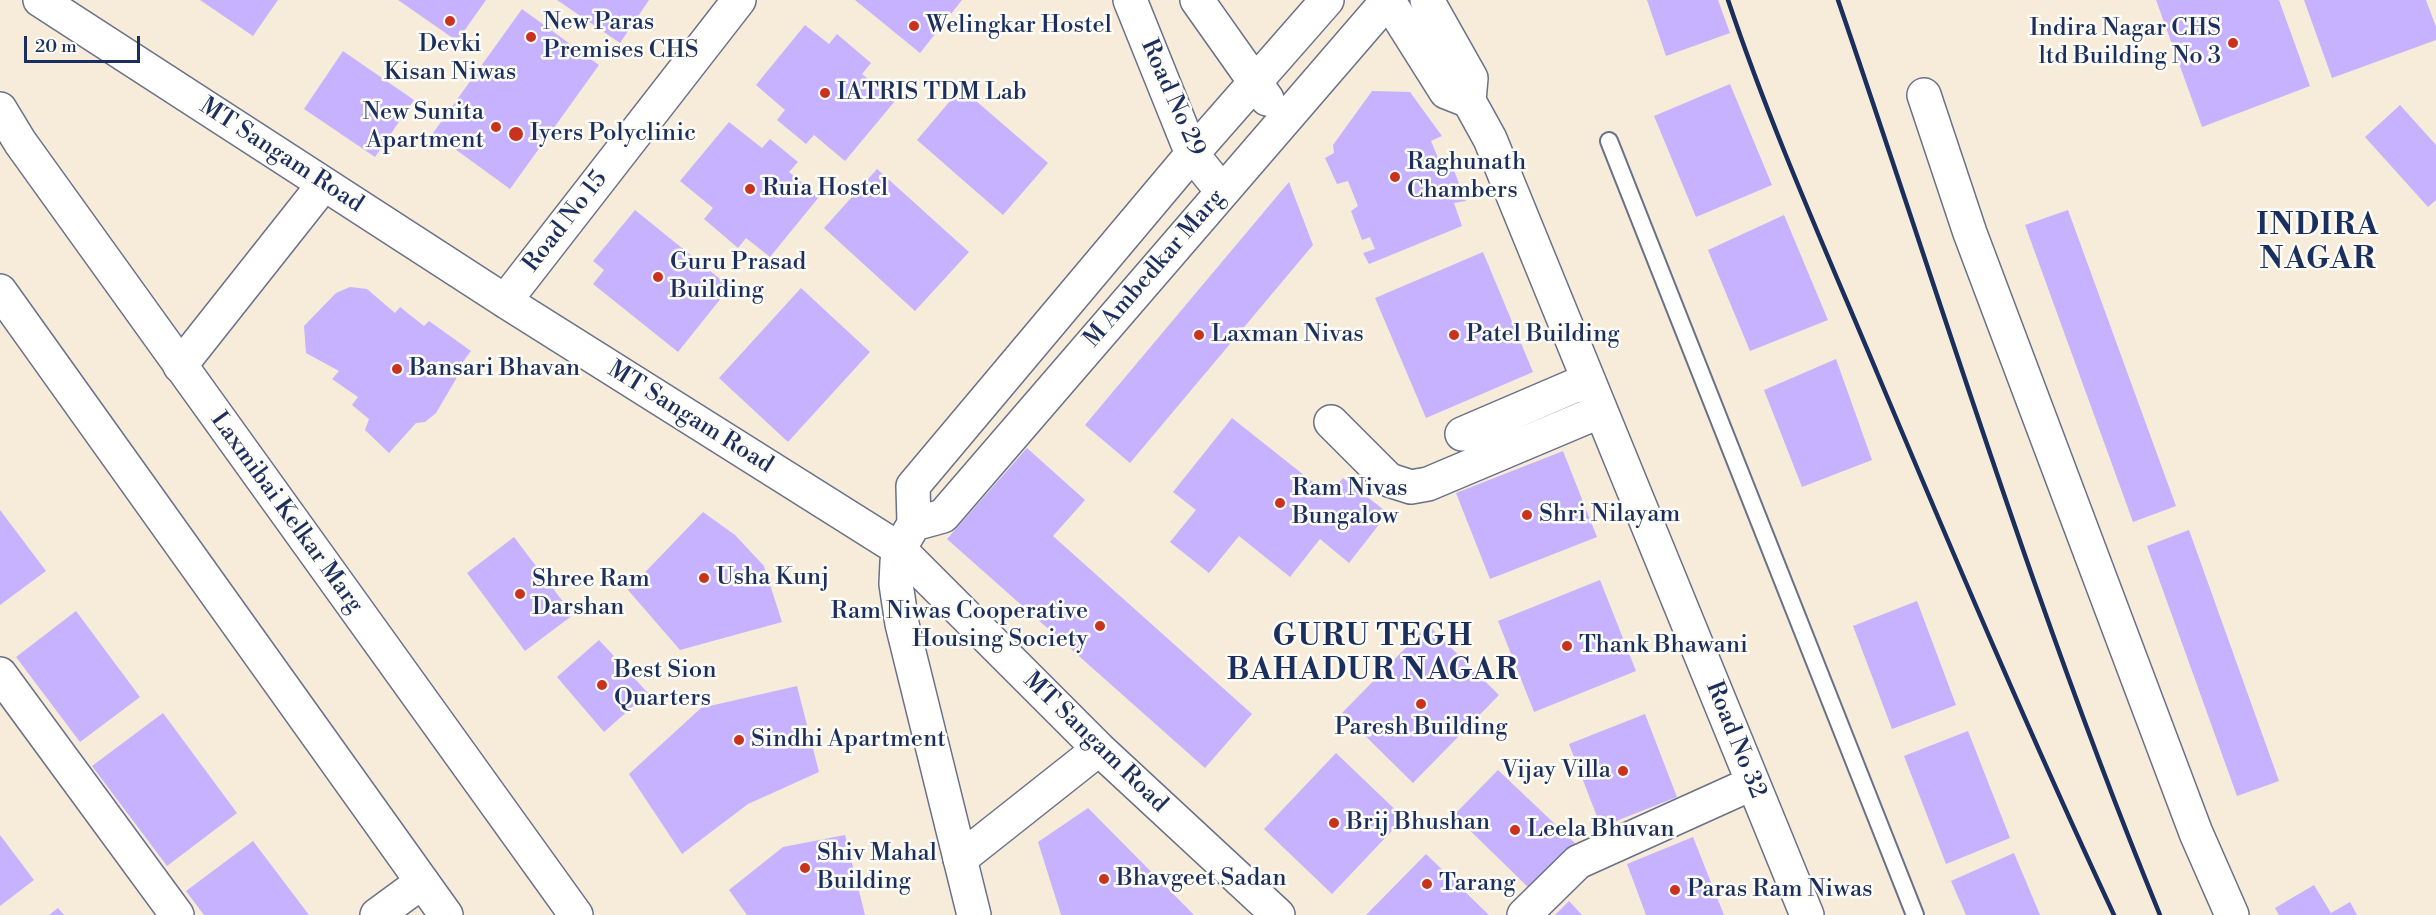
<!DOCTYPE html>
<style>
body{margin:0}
#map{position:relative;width:2436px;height:915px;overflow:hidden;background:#f7ecda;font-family:"Libre Bodoni",serif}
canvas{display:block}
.scale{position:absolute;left:24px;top:36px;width:116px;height:27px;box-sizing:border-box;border:3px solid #1b2f5e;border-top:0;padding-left:8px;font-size:18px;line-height:21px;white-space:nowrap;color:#1b2f5e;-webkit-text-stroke:4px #fdfcf7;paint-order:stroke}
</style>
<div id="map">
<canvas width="2436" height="915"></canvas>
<div class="scale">20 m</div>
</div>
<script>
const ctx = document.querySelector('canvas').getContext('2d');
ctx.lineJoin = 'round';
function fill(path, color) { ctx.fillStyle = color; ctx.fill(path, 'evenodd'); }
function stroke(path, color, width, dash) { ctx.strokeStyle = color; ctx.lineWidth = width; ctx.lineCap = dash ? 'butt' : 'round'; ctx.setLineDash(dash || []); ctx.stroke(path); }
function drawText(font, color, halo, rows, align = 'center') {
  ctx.font = font + ' "Libre Bodoni",serif'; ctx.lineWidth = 5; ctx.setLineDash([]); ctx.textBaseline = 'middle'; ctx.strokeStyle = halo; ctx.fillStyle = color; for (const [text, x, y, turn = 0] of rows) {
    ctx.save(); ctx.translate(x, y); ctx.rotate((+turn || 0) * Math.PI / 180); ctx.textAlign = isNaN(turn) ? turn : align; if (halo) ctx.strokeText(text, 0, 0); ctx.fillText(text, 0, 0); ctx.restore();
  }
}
const building = new Path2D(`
 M200,0h78l-25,36z
 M398,0h88l-29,41z
 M557,0h92l-29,43z
 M855,0h107l-42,53z
 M1647,0h71l12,33 -64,23z
 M2156,0h123l31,86 -108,41z
 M2304,0h122l10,27v13l-104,38z
 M522,9l77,56 -89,124 -77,-56z
 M805,25l24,19 8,-10 34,29 -9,11 33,27 -50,60 -31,-26 -8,9 -29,-24 8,-10 -29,-25z
 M343,51l71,49 -39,57 -71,-48z
 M1730,84l42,101 -76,32 -42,-101z
 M961,88l87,75 -45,52 -86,-75z
 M1372,91l38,1 32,44 -11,5 13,31 9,-4 13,33 -12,2 8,23 -93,38 -6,-11 12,-4 -5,-12 -8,3 -11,-29 7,-5 -10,-25 -11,3 -12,-26 9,-5 -1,-8z
 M2400,105l36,40v55l-8,7 -63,-70z
 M729,122l33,26 8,-9 28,23 -9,10 30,25 -49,60 -24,-19 -8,10 -34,-29 9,-11 -33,-27z
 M877,169l92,83 -54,59 -91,-83z
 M1289,182l24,63 -183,218 -45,-38z
 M635,210l95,77 -52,65 -85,-68 11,-14 -11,-9z
 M2068,210l108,296 -43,16 -108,-297z
 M1784,215l44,105 -78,31 -42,-101z
 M1483,252l50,120 -107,46 -51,-120z
 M350,287l17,2 28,24 5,-6 24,19 5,-5 42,30 -12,16 -3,12 -20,34 -11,9 -9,1 -27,30 -24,-23 4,-11 -17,-14 6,-8 -26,-18 7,-8 -33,-18 -2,-27 32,-33z
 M801,288l69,64 -82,90 -69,-64z
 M1836,359l36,101 -70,27 -38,-97z
 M1232,418l97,77 14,-17 45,35 -39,50 -29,-24 -30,38 -51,-41 -30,37 -39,-31 26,-32 -23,-18z
 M1027,448l58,52 -32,36 199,178 -47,54 -258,-229z
 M1563,451l34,86 -107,42 -34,-86z
 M0,510l46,61 -46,34z
 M703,512l32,23 29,31 18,56 -102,28 -52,-60z
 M2189,530l90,251 -42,15 -90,-250z
 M514,537l59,78 -48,36 -58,-78z
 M1600,580l36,91 -102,41 -36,-91z
 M1917,601l39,104 -64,24 -39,-103z
 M76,611l64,86 -60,45 -64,-85z
 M1428,625l71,70 -86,88 -71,-70z
 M599,640l49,53 -44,39 -47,-55z
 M797,686l22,86 -71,32 -66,50 -53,-80 72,-66z
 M163,713l74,100 -70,53 -75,-100z
 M1645,714l32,83 -76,30 -32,-83z
 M1968,731l42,107 -64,26 -42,-108z
 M1336,753l68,65 -72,76 -68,-65z
 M1498,770l78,74 -45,46 -77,-75z
 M1088,808l106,107h-133l-23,-73z
 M0,835l34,45 -34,26z
 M845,835l20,80h-118l-18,-25 54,-43z
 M1693,837l31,78h-78l-19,-51z
 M253,841l56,74h-105l-18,-24z
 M2014,853l26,62h-74l-15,-34z
 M1426,854l63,61h-123z
 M2314,885l17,28 19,-11 7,13h-78l-4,-7z
 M1569,901l13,14h-27z
 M58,908l6,7h-15z`);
const service = new Path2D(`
 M1609,141l306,774`);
const minor = new Path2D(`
 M40,0l465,301 394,248 200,200 179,166
 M1388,0l58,92 23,9 2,-23 -44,-78
 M1924,95l46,138 226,600 36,82
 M1469,101l21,38 317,776
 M505,301l234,-301
 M180,366l144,-182
 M1331,422l58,58 22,7 17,-3 173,-73
 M1462,434l126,-54
 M0,674l177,241
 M960,859l139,-110
 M377,915l45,-33
 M1524,915l54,-53 175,-79`);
const secondary = new Path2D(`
 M1130,0l62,154 30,37
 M1197,0l70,99
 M914,524l29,-8 445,-516
 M974,915l-72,-291 -6,-40 1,-22 2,-13 15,-25 -1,-38 279,-332 135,-154`);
const trunk = new Path2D(`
 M0,109l20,33 556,773
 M0,291l446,624`);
const rail = new Path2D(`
 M1728,0c43,128 98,251 150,375 76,181 153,362 236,540
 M1838,0c105,306 199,616 322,915`);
const markers = [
 [450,21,6,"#c8321e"],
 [914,26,6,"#c8321e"],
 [531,37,6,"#c8321e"],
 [2233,43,6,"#c8321e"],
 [825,93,6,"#c8321e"],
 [496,127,6,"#c8321e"],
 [516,134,8,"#c8321e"],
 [1395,177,6,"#c8321e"],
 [750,189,6,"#c8321e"],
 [658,277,6,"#c8321e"],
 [1199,335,6,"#c8321e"],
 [1454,335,6,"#c8321e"],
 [397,369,6,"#c8321e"],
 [1280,503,6,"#c8321e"],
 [1527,515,6,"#c8321e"],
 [704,578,6,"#c8321e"],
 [520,594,6,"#c8321e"],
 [1100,626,6,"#c8321e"],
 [1567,646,6,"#c8321e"],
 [602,685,6,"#c8321e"],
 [1421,704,6,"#c8321e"],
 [739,740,6,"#c8321e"],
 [1623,771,6,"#c8321e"],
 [1334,823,6,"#c8321e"],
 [1515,830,6,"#c8321e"],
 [805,868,6,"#c8321e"],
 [1104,879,6,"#c8321e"],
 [1427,884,6,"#c8321e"],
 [1675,890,6,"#c8321e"]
];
const poiNames = [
 ["New Paras",543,23],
 ["Premises CHS",543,51],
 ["Welingkar Hostel",926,26],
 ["Indira Nagar CHS",2221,29,"right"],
 ["ltd Building No 3",2221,57,"right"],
 ["Devki",450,45,"center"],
 ["Kisan Niwas",450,73,"center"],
 ["IATRIS TDM Lab",837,93],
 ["New Sunita",484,113,"right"],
 ["Apartment",484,141,"right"],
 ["Iyers Polyclinic",530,134],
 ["Raghunath",1407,163],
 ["Chambers",1407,191],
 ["Ruia Hostel",762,189],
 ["Guru Prasad",670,263],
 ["Building",670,291],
 ["Laxman Nivas",1211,335],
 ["Patel Building",1466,335],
 ["Bansari Bhavan",409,369],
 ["Ram Nivas",1292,489],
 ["Bungalow",1292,517],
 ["Shri Nilayam",1539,515],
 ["Usha Kunj",716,578],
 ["Shree Ram",532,580],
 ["Darshan",532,608],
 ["Ram Niwas Cooperative",1088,612,"right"],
 ["Housing Society",1088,640,"right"],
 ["Thank Bhawani",1579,646],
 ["Best Sion",614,671],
 ["Quarters",614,699],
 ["Paresh Building",1421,728,"center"],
 ["Sindhi Apartment",751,740],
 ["Vijay Villa",1611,771,"right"],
 ["Brij Bhushan",1346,823],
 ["Leela Bhuvan",1527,830],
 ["Shiv Mahal",817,854],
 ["Building",817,882],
 ["Bhavgeet Sadan",1116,879],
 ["Tarang",1439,884],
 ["Paras Ram Niwas",1687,890]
];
const streetNames = [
 ["Road No 29",1172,98,66],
 ["MT Sangam Road",281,156,33],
 ["Road No 15",566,222,-52],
 ["M Ambedkar Marg",1155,269,-49],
 ["MT Sangam Road",690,418,32],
 ["Laxmibai Kelkar Marg",286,513,54],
 ["Road No 32",1735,740,68],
 ["MT Sangam Road",1095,743,44]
];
const districtNames = [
 ["INDIRA",2318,227],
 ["NAGAR",2318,261],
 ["GURU TEGH",1373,638],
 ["BAHADUR NAGAR",1373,672]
];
fill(building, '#c6b2fe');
stroke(service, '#687189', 20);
stroke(minor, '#687189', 36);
stroke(secondary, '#687189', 36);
stroke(trunk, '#687189', 36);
stroke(service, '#fff', 16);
stroke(minor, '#fff', 33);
stroke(secondary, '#fff', 33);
stroke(trunk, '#fff', 33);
stroke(rail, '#1b2f5e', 4.5);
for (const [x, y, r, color] of markers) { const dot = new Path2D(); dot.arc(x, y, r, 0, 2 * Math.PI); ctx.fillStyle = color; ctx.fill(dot); stroke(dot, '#fdfcf7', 2); }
drawText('24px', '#1b2f5e', '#fdfcf7', poiNames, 'left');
drawText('24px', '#1b2f5e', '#fdfcf7', streetNames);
ctx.letterSpacing = '1.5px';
drawText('bold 30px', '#1b2f5e', '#fdfcf7', districtNames);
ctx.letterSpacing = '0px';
</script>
